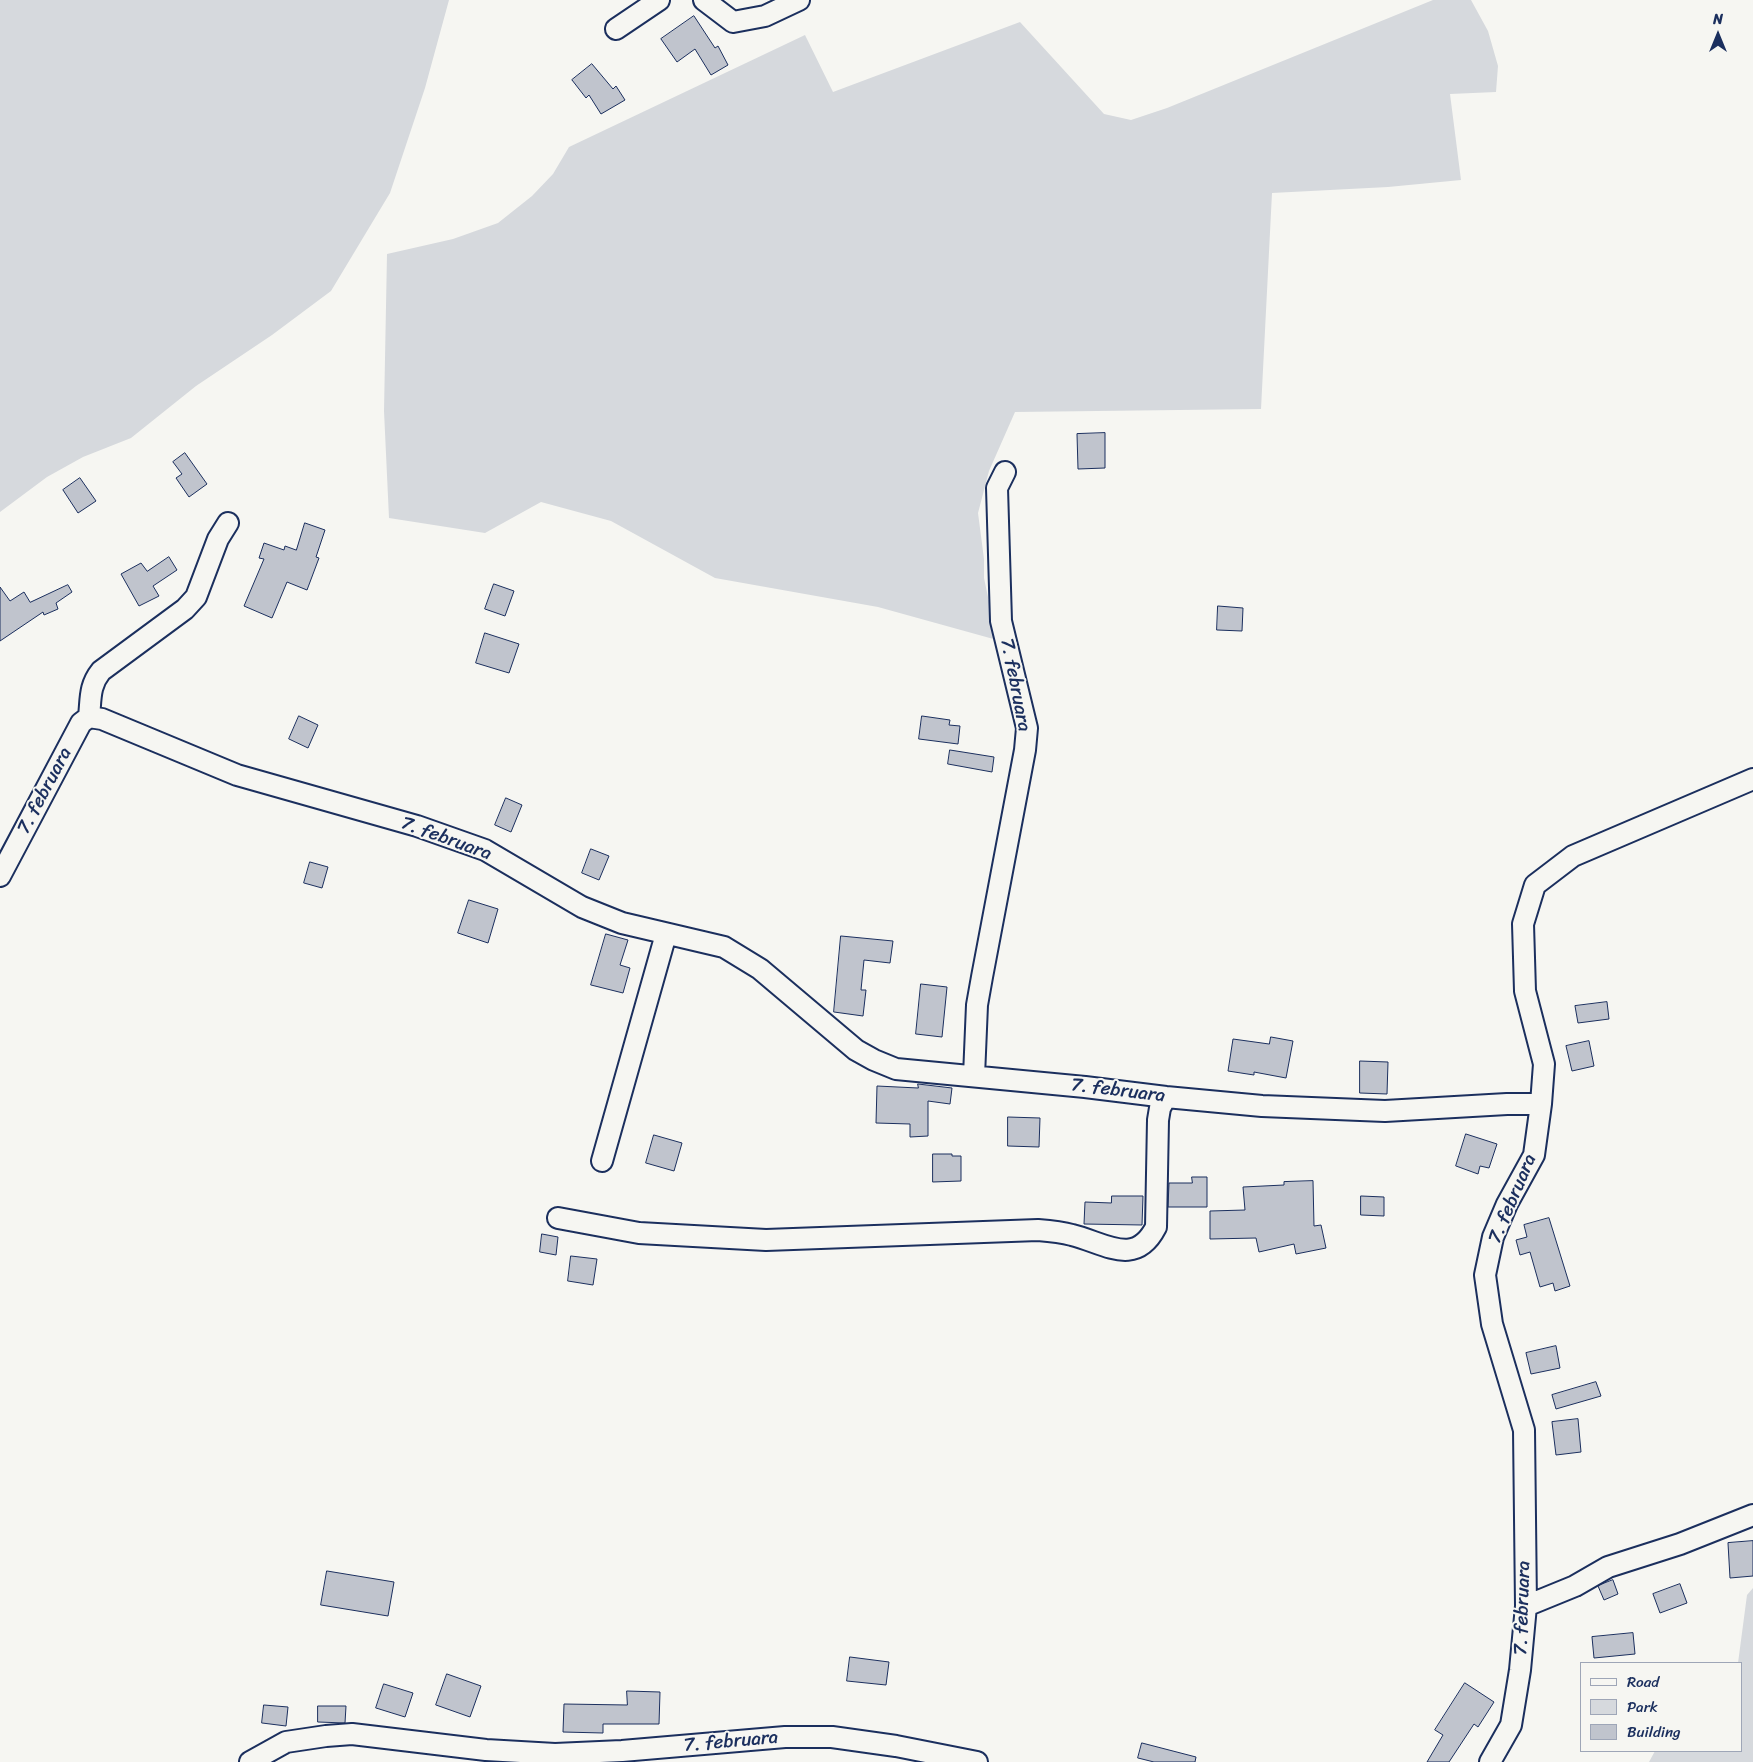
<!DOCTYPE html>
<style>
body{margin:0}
#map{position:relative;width:1753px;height:1762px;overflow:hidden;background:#f6f6f2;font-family:Sriracha,sans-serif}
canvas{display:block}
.legend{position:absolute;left:1580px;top:1662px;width:162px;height:90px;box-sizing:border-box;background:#f6f6f2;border:1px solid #9ea6b7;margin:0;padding:6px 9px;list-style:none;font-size:15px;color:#1b2f5e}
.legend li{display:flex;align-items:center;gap:10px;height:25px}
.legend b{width:25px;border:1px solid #9ea6b7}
.north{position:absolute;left:1693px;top:10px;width:50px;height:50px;-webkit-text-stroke:4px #f6f6f2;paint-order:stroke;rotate:0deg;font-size:14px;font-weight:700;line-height:20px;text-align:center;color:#1b2f5e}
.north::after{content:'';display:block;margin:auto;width:18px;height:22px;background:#1b2f5e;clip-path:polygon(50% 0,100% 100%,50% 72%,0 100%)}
</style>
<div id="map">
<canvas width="1753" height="1762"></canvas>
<ul class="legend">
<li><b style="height:6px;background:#f6f6f2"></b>Road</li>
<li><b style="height:14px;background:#d6d9dd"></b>Park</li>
<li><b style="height:14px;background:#c0c4cd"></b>Building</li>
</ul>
<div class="north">N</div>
</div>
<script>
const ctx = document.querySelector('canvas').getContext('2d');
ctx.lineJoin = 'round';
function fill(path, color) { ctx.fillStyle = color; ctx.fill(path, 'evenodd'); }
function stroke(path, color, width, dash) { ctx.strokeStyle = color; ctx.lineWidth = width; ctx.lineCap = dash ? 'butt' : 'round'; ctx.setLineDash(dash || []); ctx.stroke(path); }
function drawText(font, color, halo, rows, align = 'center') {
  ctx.font = font + ' Sriracha,sans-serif'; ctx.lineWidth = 4; ctx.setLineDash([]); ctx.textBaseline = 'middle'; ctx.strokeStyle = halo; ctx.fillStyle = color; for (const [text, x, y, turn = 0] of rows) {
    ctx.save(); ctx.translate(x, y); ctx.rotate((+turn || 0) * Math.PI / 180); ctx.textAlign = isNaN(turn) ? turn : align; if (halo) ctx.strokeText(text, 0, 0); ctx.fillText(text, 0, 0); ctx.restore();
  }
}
const green = new Path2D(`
 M0,0h449l-24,88 -35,105 -59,98 -59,44 -76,51 -65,52 -48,19 -36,20 -47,35z
 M1433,0h38l17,31 10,35 -2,26 -46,2 11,86 -73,7 -116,6 -11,216 -246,3 -26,59 -11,42 6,46v19l13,62 -119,-33 -163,-29 -104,-57 -70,-19 -56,31 -96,-15 -5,-107 3,-157 66,-15 45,-16 34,-27 21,-22 16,-27 236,-112 28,57 187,-70 84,92 27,6 36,-12z
 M1753,1588v174h-104l6,-11h87v-88h-4l9,-68z`);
const building = new Path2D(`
 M694,16l21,32 3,-2 10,19 -17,10 -16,-26 -18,13 -16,-23z
 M592,64l21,25 3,-3 9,14 -24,14 -12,-19 -3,3 -14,-18z
 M1105,433v35l-27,1 -1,-35z
 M185,453l22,31 -18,13 -13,-19 6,-4 -9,-12z
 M80,478l16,23 -18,12 -15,-23z
 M305,523l20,7 -9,27 3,1 -12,32 -20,-8 -15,36 -28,-12 20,-47 -5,-1 5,-15 20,7 1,-4 11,4z
 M169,557l8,13 -24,16 6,10 -20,10 -18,-32 20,-11 6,8z
 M494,584l20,7 -9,25 -20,-7z
 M68,585l4,7 -16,11 2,6 -14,6 -1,-3 -43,29v-54l10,14 14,-9 6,10z
 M1218,606l25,2 -1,23 -25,-1z
 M485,633l34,11 -10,29 -33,-10z
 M299,716l19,9 -10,23 -19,-9z
 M922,716l28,4 -1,5 11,1 -2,18 -39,-5z
 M950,750l44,7 -2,15 -44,-8z
 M506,798l16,7 -11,27 -16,-7z
 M591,849l18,7 -10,24 -17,-7z
 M310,862l18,5 -6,21 -18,-5z
 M469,900l29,9 -10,34 -30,-10z
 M606,934l22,6 -8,25 10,3 -7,25 -32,-8z
 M841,936l52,5 -3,22 -26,-3 -3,30h5l-3,26 -29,-4z
 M921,984l26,3 -5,50 -26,-3z
 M1607,1002l2,17 -31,4 -3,-17z
 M1271,1037l22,4 -7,37 -32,-6v3l-26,-4 5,-32 36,5z
 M1589,1041l5,25 -22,5 -6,-25z
 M1360,1061l28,1 -1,32 -27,-1z
 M918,1084l34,4 -2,16 -22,-3v35l-18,1v-13l-34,-1 1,-37 41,2z
 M1008,1117l32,1 -1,29 -31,-1z
 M1466,1134l31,10 -8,24 -9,-2 -2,8 -22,-8z
 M654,1135l28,8 -8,28 -28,-8z
 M933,1154h19v2h9v25l-28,1z
 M1192,1177h15v30h-39l1,-24h23z
 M1313,1181l1,45 7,-1 5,23 -30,6 -2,-10 -35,8 -3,-14 -46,1v-28l35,-1 -2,-23 41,-2v-3z
 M1112,1196h31l-1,29 -58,-1 1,-22 26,1z
 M1361,1196l23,1v19l-23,-1z
 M1549,1218l21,68 -15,5 -2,-8 -13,4 -10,-35 -10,3 -4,-15 11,-3 -3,-12z
 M542,1234l16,3 -2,18 -16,-3z
 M571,1256l26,3 -4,26 -25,-4z
 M1556,1346l4,22 -29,6 -5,-21z
 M1596,1382l5,14 -45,13 -4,-14z
 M1578,1419l3,33 -25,3 -4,-33z
 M1753,1541v35l-23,2 -2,-35z
 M327,1571l67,11 -6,34 -67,-11z
 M1613,1580l5,14 -14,6 -6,-14z
 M1680,1584l7,19 -27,10 -7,-19z
 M1633,1633l2,21 -41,4 -2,-21z
 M850,1657l39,5 -3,23 -39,-4z
 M447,1674l34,12 -11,31 -34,-12z
 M1465,1683l29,19 -16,25 -4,-3 -25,38h-22l16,-27 -8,-5z
 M384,1684l29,9 -8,24 -29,-9z
 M627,1691l33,1 -1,32h-56v9l-40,-1 1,-28 63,1z
 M264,1705l24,2 -2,19 -24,-3z
 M318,1706h28l-1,17 -27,-1z
 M1142,1743l54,14 -1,5h-41l-16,-4z`);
const street = new Path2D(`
 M704,0l29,22 32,-6 34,-16
 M616,29l43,-29
 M89,717c2,-18 0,-31 12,-46l84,-62 11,-12 22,-58 10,-16
 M0,876l81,-153 8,-6 13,2 135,56 180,51 68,24 97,57 40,16 102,24 36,22 96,81 18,10 22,9 189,18 81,10 96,9 123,5 122,-7h34l-7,51 -27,49 -14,33 -8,38 7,49 32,106 2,176 -6,64 -9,55 -21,37
 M974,1076l3,-71 5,-28 43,-227 2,-22 -26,-107 -4,-133 8,-16
 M1541,1104l3,-40 -19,-73 -2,-67 12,-39 38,-29 180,-77
 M602,1161l64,-227
 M558,1218l81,15 127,7 272,-10c12,1 23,2 34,5 33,8 63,33 84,-8l2,-107 2,-12 6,-11
 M1526,1606l49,-20 33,-19 72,-23 73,-29
 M250,1762l36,-20 40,-6 26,-2 134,16 69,4 67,-3 163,-14h47l64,9 81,16`);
const streetNames = [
 ["7. februara",1015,685,79],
 ["7. februara",45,791,-62],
 ["7. februara",446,839,20],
 ["7. februara",1118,1091,7],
 ["7. februara",1513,1199,-67],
 ["7. februara",1523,1608,-88],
 ["7. februara",731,1742,-5]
];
fill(green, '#d6d9dd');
fill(building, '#c0c4cd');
stroke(building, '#1b2f5e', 1);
stroke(street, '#1b2f5e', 24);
stroke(street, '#f6f6f2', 20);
drawText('19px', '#1b2f5e', '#f6f6f2', streetNames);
</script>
